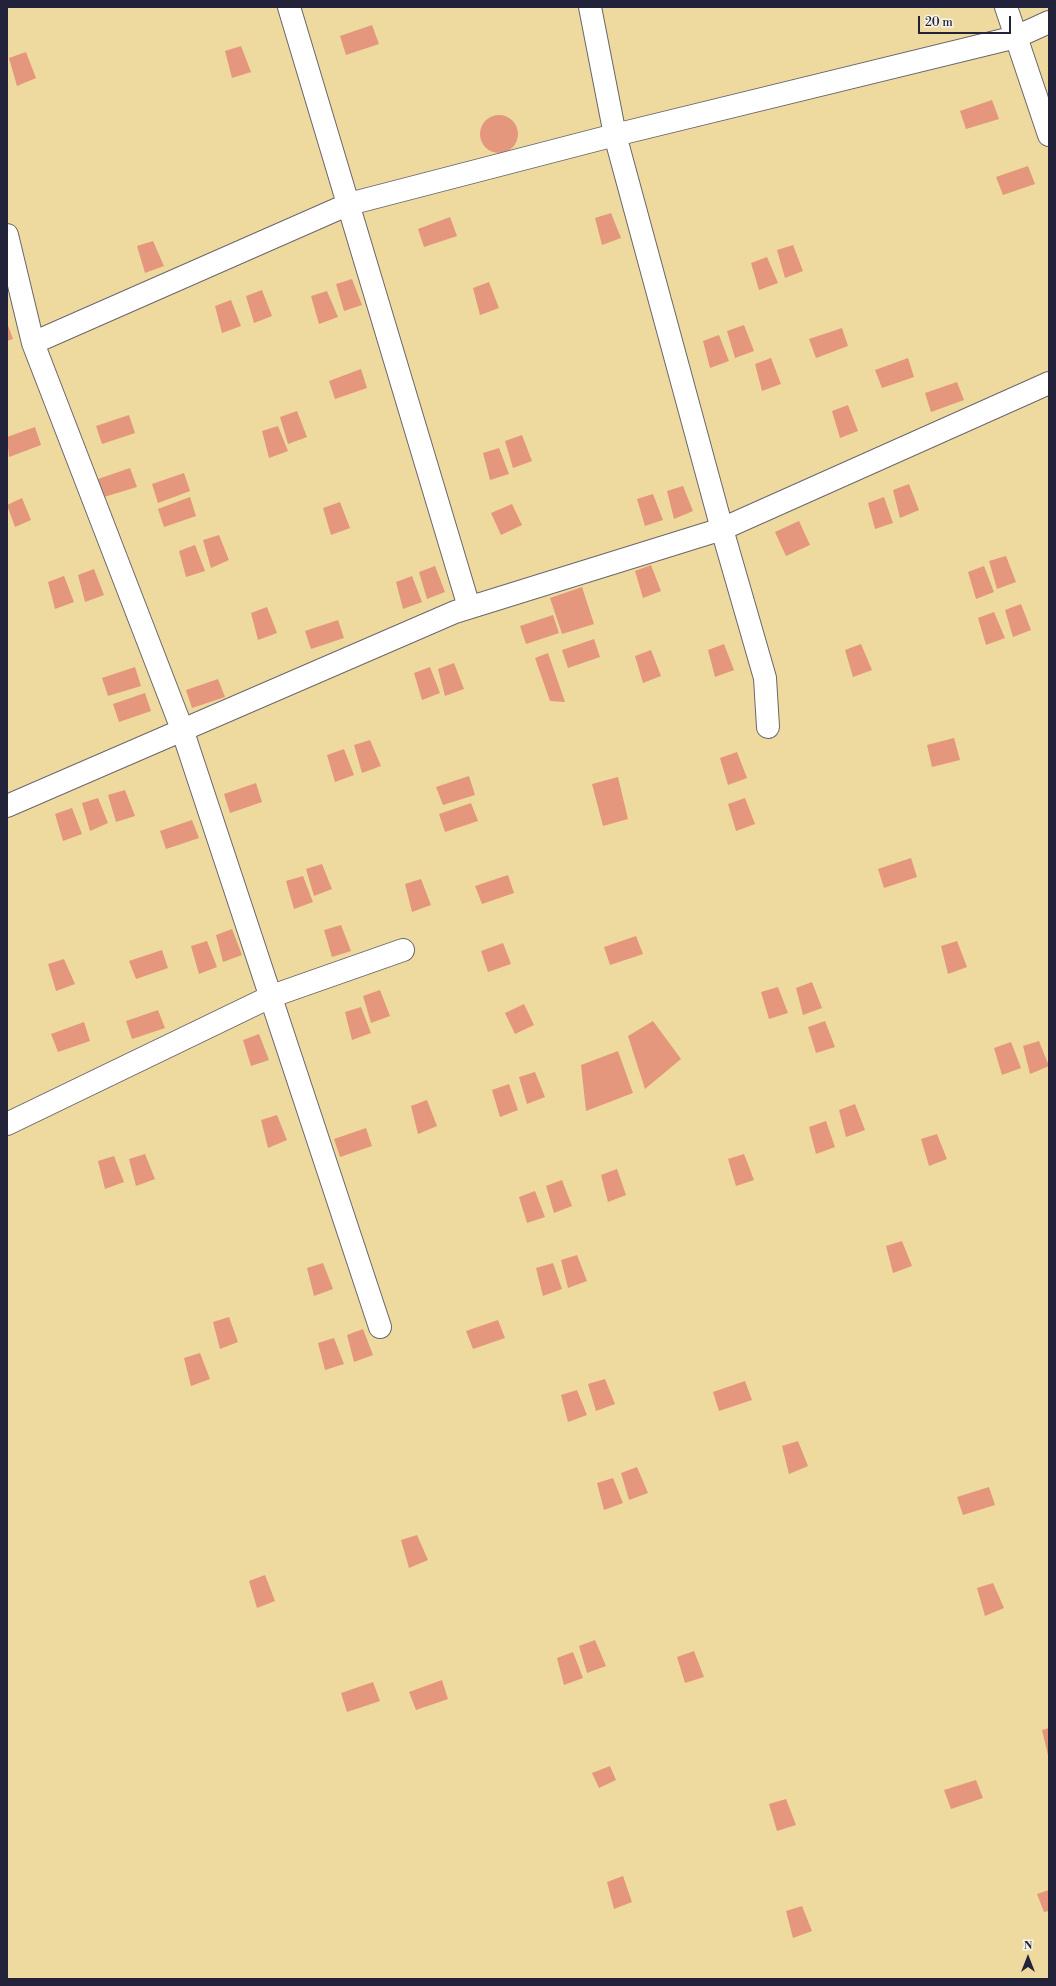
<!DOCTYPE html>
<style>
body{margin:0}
#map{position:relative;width:1056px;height:1986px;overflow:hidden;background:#f3e2c8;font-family:"Libre Bodoni",serif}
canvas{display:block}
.frame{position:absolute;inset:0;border:8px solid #22223b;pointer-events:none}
.north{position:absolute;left:1008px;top:1938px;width:40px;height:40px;-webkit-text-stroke:3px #f7f3e8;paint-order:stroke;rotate:0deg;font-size:11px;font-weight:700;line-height:16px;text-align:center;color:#22223b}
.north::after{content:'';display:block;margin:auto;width:14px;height:18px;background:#22223b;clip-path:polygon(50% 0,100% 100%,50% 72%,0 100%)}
.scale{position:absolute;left:918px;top:16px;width:93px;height:18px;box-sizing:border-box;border:2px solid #22223b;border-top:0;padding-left:5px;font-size:12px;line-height:14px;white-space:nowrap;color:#22223b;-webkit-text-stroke:3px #f7f3e8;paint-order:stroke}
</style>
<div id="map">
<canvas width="1056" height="1986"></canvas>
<div class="frame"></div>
<div class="north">N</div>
<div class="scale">20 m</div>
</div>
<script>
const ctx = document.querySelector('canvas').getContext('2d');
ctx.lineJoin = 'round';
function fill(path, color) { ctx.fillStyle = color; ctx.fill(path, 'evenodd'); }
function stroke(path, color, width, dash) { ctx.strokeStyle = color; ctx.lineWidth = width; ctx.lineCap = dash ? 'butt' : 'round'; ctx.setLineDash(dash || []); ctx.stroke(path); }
const sand = new Path2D(`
 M7,7h1042v1972h-1042z`);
const building = new Path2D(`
 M372,25l7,19 -33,11 -6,-19z
 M241,46l10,26 -19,6 -7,-27z
 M26,52l10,26 -19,8 -8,-28z
 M992,100l7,19 -33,10 -6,-18z
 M480 134a19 19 0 1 1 38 0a19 19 0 1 1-38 0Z
 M1028,166l7,18 -32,11 -7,-18z
 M611,213l10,25 -19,7 -7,-27z
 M450,217l7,19 -33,11 -6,-18z
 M153,241l11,25 -19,7 -8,-27z
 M793,245l10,26 -18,7 -8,-28z
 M767,257l11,26 -19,7 -8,-27z
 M352,279l10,26 -18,6 -8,-27z
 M489,282l10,26 -19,7 -7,-27z
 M262,290l10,26 -18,7 -8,-27z
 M327,291l11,26 -19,7 -8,-28z
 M231,300l10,26 -19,7 -7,-27z
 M7,323l6,16 -6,2z
 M744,325l10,26 -19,7 -8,-27z
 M842,328l6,18 -32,12 -7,-19z
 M719,335l10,26 -19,7 -7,-27z
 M771,358l10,26 -19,7 -7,-27z
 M908,358l6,19 -32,11 -7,-18z
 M361,369l6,19 -32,11 -6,-18z
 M957,382l7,18 -33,12 -6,-19z
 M848,405l10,26 -18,7 -8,-27z
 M297,411l10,26 -19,7 -8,-27z
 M129,415l6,18 -33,11 -6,-18z
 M278,426l10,25 -19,7 -7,-27z
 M35,427l6,18 -32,12 -2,-20z
 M522,435l10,26 -19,7 -8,-27z
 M499,448l10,26 -19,6 -7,-27z
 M130,468l7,19 -33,10 -6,-18z
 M184,473l6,18 -32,12 -6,-19z
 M909,484l10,26 -19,8 -7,-28z
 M683,486l10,25 -19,8 -7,-28z
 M653,494l10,26 -18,6 -8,-27z
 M190,497l6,19 -32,11 -6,-18z
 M884,497l9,26 -18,6 -7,-26z
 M22,498l9,22 -16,7 -8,-22z
 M340,502l10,26 -19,7 -8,-27z
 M512,504l10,21 -21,10 -10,-22z
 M799,521l11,24 -24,11 -11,-24z
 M219,535l10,25 -18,8 -8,-28z
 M195,545l10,26 -19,6 -7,-26z
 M1006,556l10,26 -19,7 -8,-28z
 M651,565l10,26 -18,7 -8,-27z
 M435,566l10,26 -18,7 -8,-27z
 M984,566l10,26 -18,7 -8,-27z
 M94,569l10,26 -19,7 -7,-27z
 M64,576l10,26 -19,7 -7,-27z
 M412,576l10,26 -19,7 -7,-27z
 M582,587l12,37 -32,10 -12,-36z
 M1021,604l10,26 -18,7 -8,-27z
 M267,607l10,26 -19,7 -7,-27z
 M994,612l11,26 -19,7 -8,-27z
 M553,615l6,18 -33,11 -6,-18z
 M338,620l6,18 -33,11 -6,-18z
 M594,639l6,18 -32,11 -6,-18z
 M724,644l10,26 -19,7 -7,-27z
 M861,644l11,26 -19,7 -8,-27z
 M651,650l10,26 -18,7 -8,-27z
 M548,653l17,49 -15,-1 -15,-43z
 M454,663l10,26 -19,7 -7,-27z
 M135,667l6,19 -33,10 -6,-18z
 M430,667l10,26 -18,7 -8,-27z
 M218,679l7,18 -33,11 -6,-18z
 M145,693l6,18 -32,11 -6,-18z
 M954,738l6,22 -28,7 -5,-22z
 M370,740l11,26 -19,7 -8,-28z
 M344,749l10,26 -19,7 -8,-27z
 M737,752l10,26 -19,7 -8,-27z
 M469,776l6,19 -32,10 -7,-18z
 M618,777l10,42 -25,7 -11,-42z
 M256,783l6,19 -32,11 -6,-19z
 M125,790l10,26 -19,6 -8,-27z
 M98,798l10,25 -18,8 -8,-28z
 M745,798l10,26 -19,7 -8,-27z
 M471,803l7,18 -33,11 -6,-18z
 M72,808l10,26 -19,7 -8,-27z
 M192,820l7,18 -33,11 -6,-18z
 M911,858l6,19 -33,11 -6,-19z
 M322,864l10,25 -18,7 -8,-27z
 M508,875l6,18 -32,11 -7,-18z
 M303,876l10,26 -19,7 -8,-28z
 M421,879l10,26 -19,7 -7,-28z
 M341,925l10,26 -19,6 -8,-27z
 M232,929l10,26 -19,7 -7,-27z
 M636,936l7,18 -33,11 -6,-18z
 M207,941l10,26 -18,7 -8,-28z
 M957,941l10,26 -19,7 -7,-28z
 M503,943l8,21 -23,8 -7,-21z
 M162,950l6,18 -32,11 -7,-18z
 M64,959l11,25 -19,7 -8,-27z
 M812,982l10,26 -19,7 -7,-27z
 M778,987l10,26 -19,6 -8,-27z
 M380,990l10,26 -19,7 -8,-27z
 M524,1004l10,21 -19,9 -10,-21z
 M361,1007l10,26 -19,7 -7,-28z
 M158,1010l7,18 -33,11 -6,-18z
 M653,1021l28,38 -36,30 -17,-53z
 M825,1021l10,26 -19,6 -8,-26z
 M84,1022l6,19 -32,11 -7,-18z
 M259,1034l10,26 -18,6 -8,-26z
 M1039,1041l10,25 -19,8 -7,-28z
 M1011,1042l10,26 -19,7 -8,-27z
 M618,1051l15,42 -47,18 -5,-46z
 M535,1072l10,25 -18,7 -8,-27z
 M509,1084l9,26 -18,7 -8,-27z
 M427,1100l10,26 -19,8 -7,-28z
 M855,1104l10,26 -19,7 -7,-27z
 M277,1115l10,25 -19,8 -7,-28z
 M826,1121l9,26 -19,7 -7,-27z
 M366,1128l6,18 -32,11 -6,-18z
 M937,1134l10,25 -18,7 -8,-27z
 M145,1154l10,25 -19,7 -7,-27z
 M744,1154l10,26 -18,6 -8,-27z
 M114,1156l10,26 -19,7 -7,-28z
 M617,1169l9,26 -18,7 -7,-27z
 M562,1180l10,26 -18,7 -8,-27z
 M535,1191l10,26 -18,6 -8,-26z
 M902,1241l10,25 -19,7 -7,-27z
 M577,1255l10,26 -19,7 -7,-28z
 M323,1263l10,26 -19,7 -7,-28z
 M553,1263l9,26 -19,7 -7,-28z
 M229,1317l9,25 -18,7 -7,-27z
 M498,1320l7,18 -32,11 -7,-18z
 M363,1329l10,26 -19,7 -7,-27z
 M334,1338l10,26 -19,6 -7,-27z
 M200,1353l10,26 -19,7 -7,-28z
 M605,1379l10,25 -19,7 -8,-27z
 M745,1381l7,19 -33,11 -6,-19z
 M577,1390l10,25 -19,7 -7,-27z
 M798,1441l10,25 -19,8 -7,-28z
 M637,1467l11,26 -19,7 -8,-27z
 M613,1478l10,25 -19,7 -7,-27z
 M989,1487l6,18 -32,10 -6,-18z
 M417,1535l11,25 -19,8 -8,-28z
 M265,1575l10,26 -18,7 -8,-27z
 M993,1583l11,25 -19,8 -8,-28z
 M595,1640l11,26 -19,7 -8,-27z
 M694,1651l10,26 -19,6 -8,-26z
 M573,1652l10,26 -19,7 -7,-27z
 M442,1680l6,19 -32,11 -7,-18z
 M373,1682l7,19 -33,11 -6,-19z
 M1049,1728v27h-1l-6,-25z
 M610,1766l6,14 -17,8 -7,-15z
 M976,1780l7,18 -32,11 -7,-19z
 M786,1799l10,26 -19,6 -8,-27z
 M623,1876l9,26 -18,7 -7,-27z
 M1049,1890v21l-5,1 -7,-18z
 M802,1906l10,25 -19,7 -7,-27z`);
const minor = new Path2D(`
 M289,7l180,600
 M590,7l25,128 107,394 327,-146
 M1006,7l43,128
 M7,235l26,108 149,386 198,598
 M33,343l316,-139 266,-69 401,-98 33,-15
 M7,806l448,-194 267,-83 43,149 3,49
 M7,1124l265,-128 131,-46`);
fill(sand, '#eeda9e');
fill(building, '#e4977c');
stroke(minor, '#6b656c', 24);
stroke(minor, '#fff', 22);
</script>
